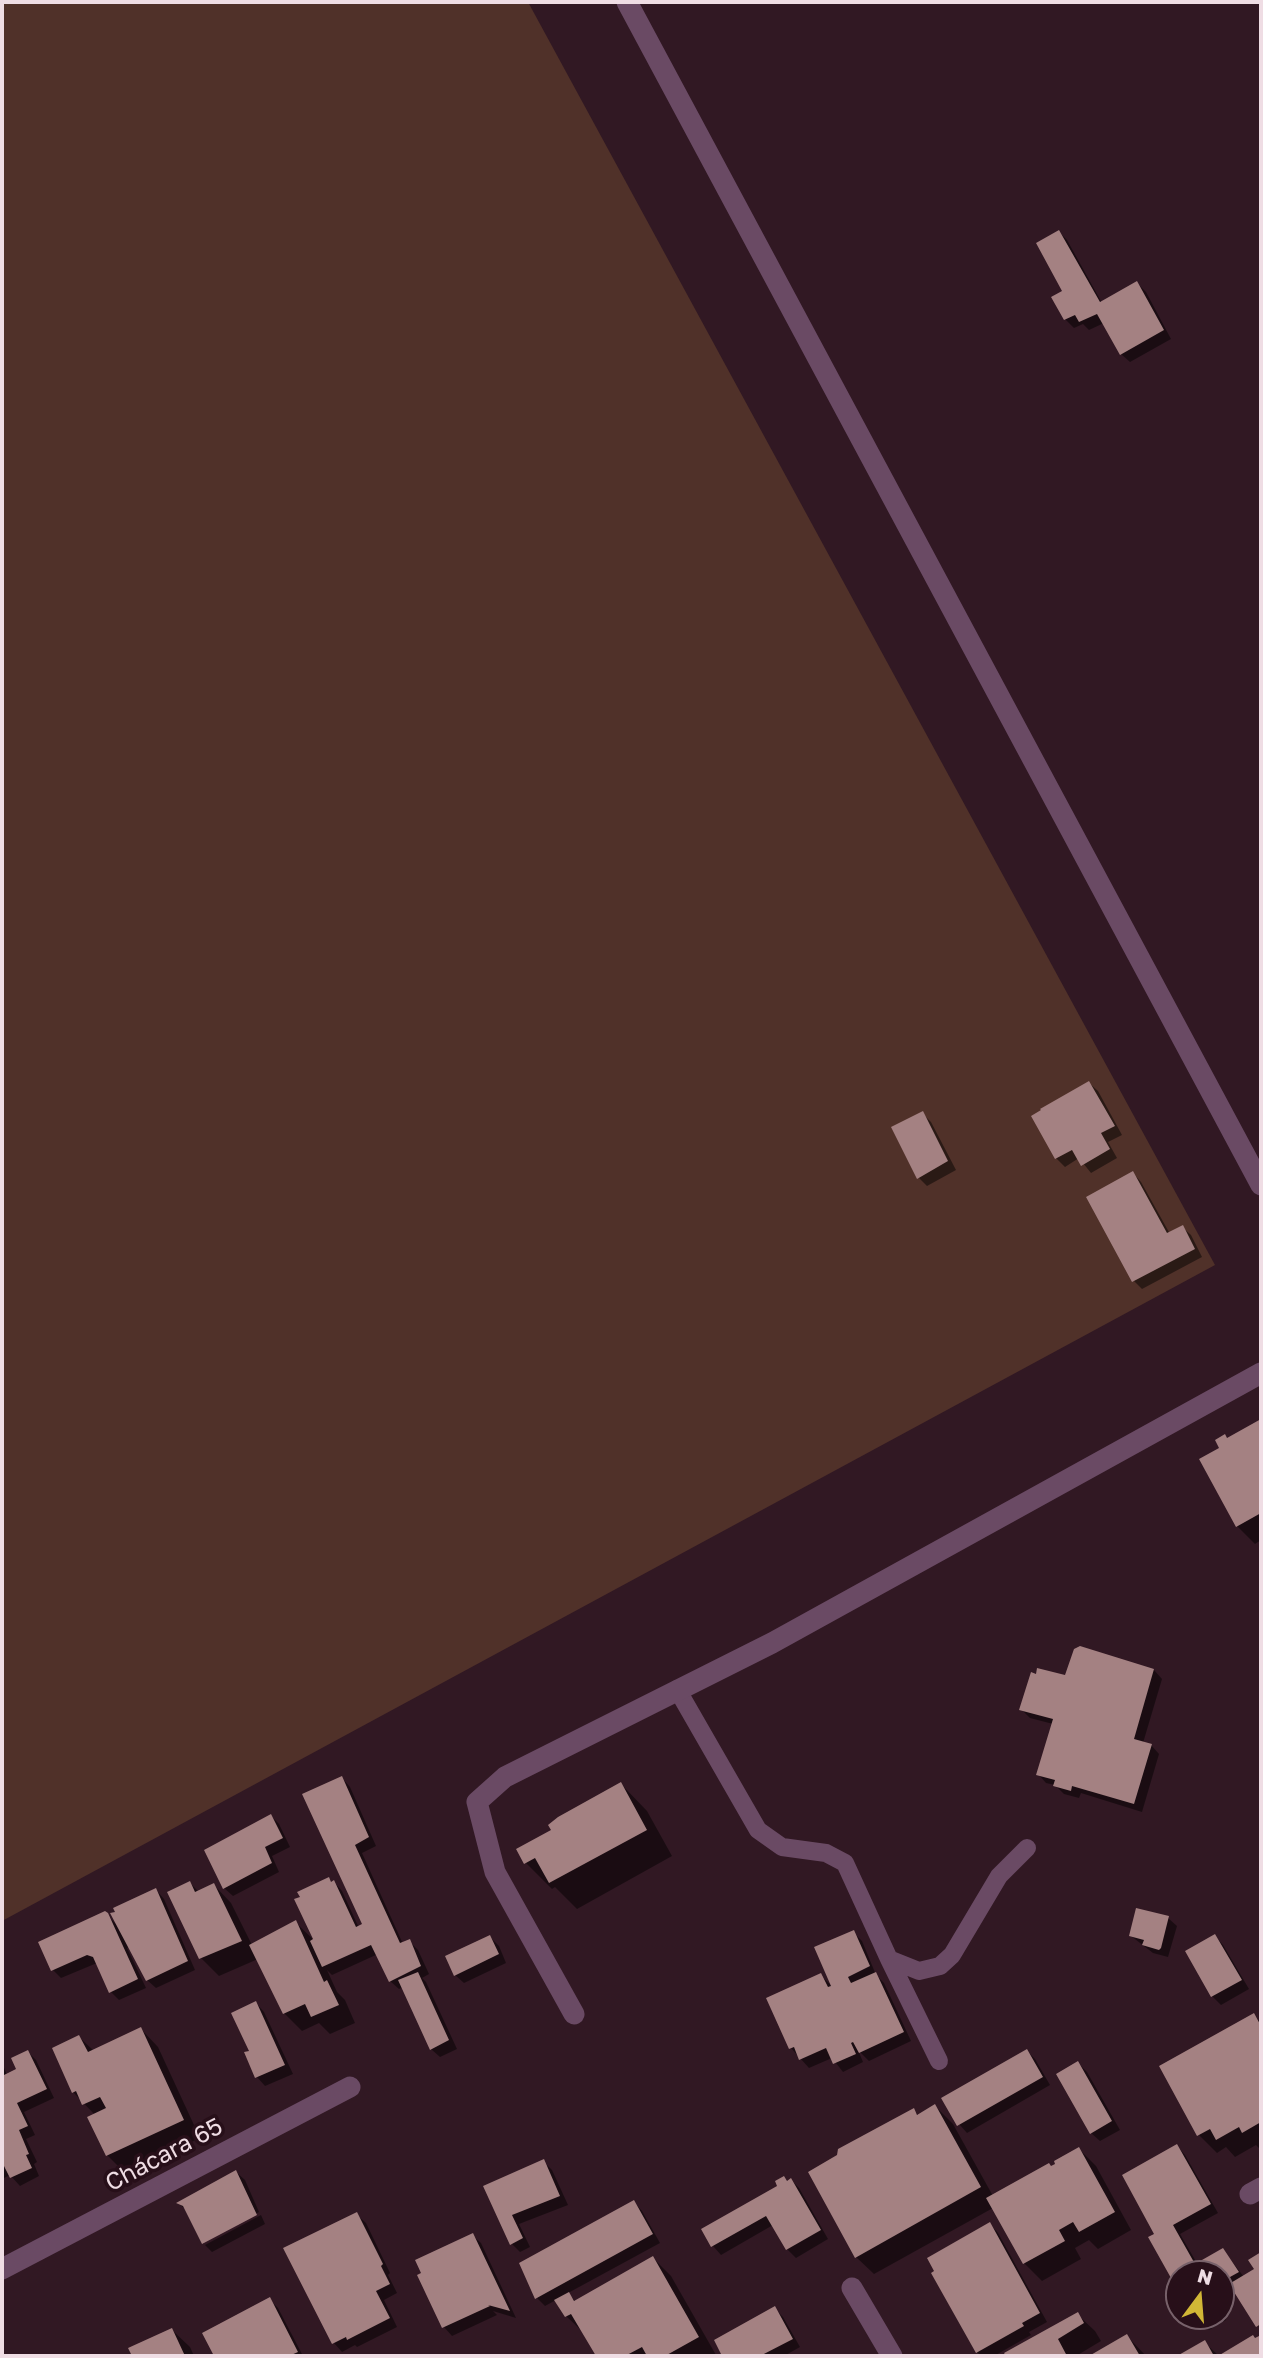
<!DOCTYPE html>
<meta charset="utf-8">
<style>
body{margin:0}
#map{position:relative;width:1263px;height:2358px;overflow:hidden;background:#311823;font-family:"Golos Text",sans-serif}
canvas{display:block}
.frame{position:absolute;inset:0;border:4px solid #efdde4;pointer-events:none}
.north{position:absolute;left:1165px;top:2260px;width:70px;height:70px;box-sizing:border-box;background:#270f19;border:2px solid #77616a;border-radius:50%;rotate:16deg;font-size:19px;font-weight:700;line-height:28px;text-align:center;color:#efdde4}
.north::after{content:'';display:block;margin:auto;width:24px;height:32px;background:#d1b736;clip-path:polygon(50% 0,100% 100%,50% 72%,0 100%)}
</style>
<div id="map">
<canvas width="1263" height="2358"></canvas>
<div class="frame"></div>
<div class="north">N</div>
</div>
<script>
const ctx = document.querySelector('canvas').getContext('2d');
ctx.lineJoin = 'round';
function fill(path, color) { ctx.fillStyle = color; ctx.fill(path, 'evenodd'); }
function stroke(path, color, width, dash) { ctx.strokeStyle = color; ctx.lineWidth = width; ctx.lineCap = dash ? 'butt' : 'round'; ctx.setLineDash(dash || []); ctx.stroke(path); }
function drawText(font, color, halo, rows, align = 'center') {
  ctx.font = font + ' "Golos Text",sans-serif'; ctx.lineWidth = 7; ctx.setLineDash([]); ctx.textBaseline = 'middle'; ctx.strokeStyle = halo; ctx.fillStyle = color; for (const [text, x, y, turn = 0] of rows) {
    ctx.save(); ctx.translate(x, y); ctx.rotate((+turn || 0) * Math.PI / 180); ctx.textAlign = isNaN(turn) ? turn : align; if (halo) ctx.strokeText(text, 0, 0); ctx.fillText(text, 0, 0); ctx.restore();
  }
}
const green = new Path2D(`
 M2,2h526l687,1263 -1213,656z`);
const shadow = new Path2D(`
 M1059,232l8,8 35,63 35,-20 9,9 25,47 -41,23 -9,-8 -17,-31 -15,7 -6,-6 -9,4 -9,-9z
 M1089,1083l9,8 24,44 -14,7 9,16 -26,15 -12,-15 -14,9 -9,-9z
 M922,1113l9,9 25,48 -29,16 -8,-8z
 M1133,1173l8,9 29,52 12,-7 9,8 11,22 -60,32 -8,-8z
 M1261,1421v119l-6,4 -18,-18 -16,-77 7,-10z
 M1154,1670l8,9 -19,64 8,2 8,9 -17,58 -61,-19 -2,5 -15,-4 -9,-9 -9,-2 -8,-9 15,-50 -23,-6 -9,-9 45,-32z
 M342,1778l8,9 26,59 -14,7 41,91 6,-3 9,9 11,24 -7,4 4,4 31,67 -17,8 -9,-8 -28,-62 -4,2 -9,-8 -12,-27 -46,21 -5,-5 10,22 8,8 10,23 -25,11 -11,-11 -17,8 -18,-18 -26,-54 -39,17 -18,-18 -11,-75 9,9 15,-7 17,18 21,42 43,-23 21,20 18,-60 8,9 17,37 5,-3z
 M621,1784l26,27 25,45 -95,53 -22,-22 -3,2 -26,-26 27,-32z
 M271,1816l8,8 11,23 -18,9 7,16 -46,24 -9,-8z
 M156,1890l8,9 31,71 -39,18 -9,-8 -17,-33 -3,1 19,40 -27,12 -8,-8 -14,-29 -36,15 -8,-8 54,-55 11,11z
 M1168,1918l9,8 -9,31 -15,-4 -22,-17z
 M853,1932l9,9 14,34 8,8 27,58 -42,20 -11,-11 5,12 -20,10 -11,-14 -23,10 -18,-20 29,-73 15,14z
 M1215,1936l8,9 26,44 -28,16 -9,-9z
 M490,1937l9,9 7,17 -42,20 -9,-8z
 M256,2003l8,9 29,62 -28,12 -8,-9 -11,-24 5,-1z
 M1254,2015l7,8v127l-5,-5 -21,12 -9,-10 -9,6 -18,-18z
 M141,2029l17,18 42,91 -75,35 -18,-18 -12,-40 -22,-23 6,-55 15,14z
 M1027,2051l8,8 15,26 -83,48 -8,-9z
 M28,2052l8,8 18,38 -30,14 11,23 -9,4 11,23 -3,2 5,12 -19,10 -10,-11 -6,3 -2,-2v-113l5,12 11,-5z
 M1078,2063l9,9 33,58 -20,11 -9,-8z
 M935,2106l18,18 40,72 59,-29 27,-18 17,17 35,64 -33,19 -9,-9 -14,8 6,11 -39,22 -18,-18 -31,-55 -119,66 -18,-17 57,-147 6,6z
 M1177,2146l8,9 33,58 -38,21 18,31 25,-15 21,27 13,-7 -6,-10 10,-6v76l-27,-42 -13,7v-21h-42v12l-22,-52z
 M543,2161l9,9 16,35 -49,19 11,23 -10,5 -8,-8 -26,-57z
 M236,2172l9,8 14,32 -55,29v3l-16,-33 -9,-7z
 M791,2180l8,8 29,51 -32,19 -9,-9 -14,-24 -52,30 -8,-9 -9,-16z
 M634,2202l8,9 18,32 -92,50 8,9 77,-44 18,18 45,79 -2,1h-116l-14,-23 -18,-17 -10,-16 -11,6 -8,-8z
 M261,2215l4,9 -53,28 -7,-7z
 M357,2215l9,8 24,50 -2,2 9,18 -13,7 13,27 -40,20 -2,-2 -13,7 -8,-9 -49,-95z
 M990,2224l8,9 49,89 -18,10 2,3 -37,21h-13l-4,-4z
 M472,2235l9,8 35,75 -23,-7 4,4 -45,21 -8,-9 -25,-51z
 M270,2300l8,8 25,48h-87l-12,-22z
 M774,2308l9,9 17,30 -16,9h-60l-8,-15z
 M1221,2313l5,7 -17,10 -12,-14h24z
 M1077,2314l18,17 6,10 -25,15h-68l-1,-2z
 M172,2330l18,17 4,9h-60l-4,-7z
 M1127,2336l19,20h-54z
 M1204,2342l15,14h-40z`);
const building = new Path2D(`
 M1059,230l41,72 37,-21 27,49 -44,25 -23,-41 -18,8 -4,-7 -11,5 -13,-23 11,-6 -26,-48z
 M1089,1081l26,45 -14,7 9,16 -29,17 -9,-16 -17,9 -24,-43 10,-6 -1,-1z
 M923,1111l25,50 -31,18 -26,-52z
 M1133,1171l34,62 16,-8 12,24 -63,33 -46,-85z
 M1261,1419v94l-25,14 -37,-68 20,-11 -4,-8 10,-6 2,4z
 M1080,1646l74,23 -20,70 18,5 -18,60 -62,-18 -1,5 -18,-5 2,-6 -19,-5 17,-56 -34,-9 12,-38 5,2 1,-6 28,7 9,-26z
 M342,1776l27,61 -14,8 45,98 10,-4 11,27 -32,16 -18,-37 -49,22 -12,-26 3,-2 -19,-40 6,-2 -3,-5 32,-15 2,5 3,-2 22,47 6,-3 -60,-130z
 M621,1782l26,48 -98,53 -14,-25 -11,6 -8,-15 35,-19 -3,-5 10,-8z
 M271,1814l12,24 -18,9 7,16 -49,26 -19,-39z
 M190,1881l5,11 19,-9 28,58 -43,18 -32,-67z
 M156,1888l32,73 -42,20 -36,-68 5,-1 -2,-4z
 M1136,1908l33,8 -8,32 -2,2 -17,-5 2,-5 -15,-4z
 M105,1911l3,2 30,66 -29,14 -16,-36 -6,-2 -36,16 -13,-29z
 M296,1920l28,62 3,-2 12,25 -28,12 -6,-13 -22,10 -34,-69z
 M854,1930l16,36 -22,11 3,6 25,-11 28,60 -45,21 -6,-11 -2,1 5,11 -23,10 -7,-16 -27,12 -5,-13 -5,2 -23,-51 55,-25 7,14 3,-1 -17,-39z
 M1215,1934l27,46 -31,17 -26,-46z
 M490,1935l9,19 -45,22 -9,-20z
 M418,1972l31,68 -19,10 -32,-70z
 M256,2001l29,64 -30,13 -11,-26 5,-1 -18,-38z
 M1254,2013l7,13v96l-19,11 -3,-6 -23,13 -6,-11 -13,7 -38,-70z
 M141,2027l43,93 -78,36 -19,-39 19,-9 -6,-11 -18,8 -6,-14 -4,2 -20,-45 27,-13 9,17z
 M1027,2049l16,28 -86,49 -16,-28z
 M28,2050l19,39 -30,14 11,23 -9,4 10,24 -3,1 6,13 -22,10 -6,-12 -2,1v-97l2,5 12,-6 -5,-11z
 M1078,2061l34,60 -22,13 -34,-60z
 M935,2104l46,83 -126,71 -47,-86 29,-17 1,-6 76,-41 3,7z
 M1177,2144l34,60 -38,21 22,39 28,-16 16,24 -18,10v-8h-42v15l-7,-11h-1l-23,-41 6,-3 -32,-59z
 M1079,2147l36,65 -36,20 -6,-10 -14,8 6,11 -42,23 -37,-66 63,-35 2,3 4,-2 -1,-3z
 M544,2159l16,37 -48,19 11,23 -13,7 -27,-59z
 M236,2170l21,45 -55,29 -19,-38 -7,-3z
 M784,2176l3,5 4,-3 30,52 -35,20 -20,-34 -55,31 -10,-18 76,-43 -2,-5z
 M634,2200l19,34 -118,65 -16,-36z
 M357,2212l26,52 -2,2 9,18 -14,7 14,27 -43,22 -1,-3 -14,7 -49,-96z
 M990,2222l50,91 -18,10 2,3 -48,27 -45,-80 3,-2 -7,-13z
 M473,2233l37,78 -22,-6 2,1 -48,22 -25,-53 4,-2 -6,-13z
 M1261,2252v72l-5,3 -27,-43 25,-15 -6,-9z
 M653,2256l46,81 -34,19h-18l-5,-9 -17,9h-29l-25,-42 -6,3 -11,-17 15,-8 5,9z
 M270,2297l28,55 -9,4h-75l-12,-23z
 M775,2306l18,33 -33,17h-38l-8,-16z
 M1078,2312l6,11 -26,16 9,17h-61l-2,-3z
 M172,2328l13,28h-53l-4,-8z
 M1127,2334l13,22h-51z
 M1253,2335l2,3 6,-3v21h-43z
 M1205,2340l9,16h-37z`);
const lane = new Path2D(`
 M677,1689l81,141 24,17 44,6 19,10 44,96 50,102
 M889,1959l30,12 21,-5 12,-11 47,-79 28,-28`);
const street = new Path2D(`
 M627,2l634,1183
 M574,2014l-79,-142 -18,-70 28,-25 267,-134 489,-270
 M1250,2194l11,-6
 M2,2269l348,-182
 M852,2288l40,68`);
const streetNames = [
 ["Chácara 65",164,2155,-28]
];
fill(green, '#503129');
fill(shadow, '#0007');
fill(building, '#a48182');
stroke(lane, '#6a4a64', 18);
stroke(street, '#6a4a64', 21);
drawText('24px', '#efdde4', '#270f19', streetNames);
</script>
